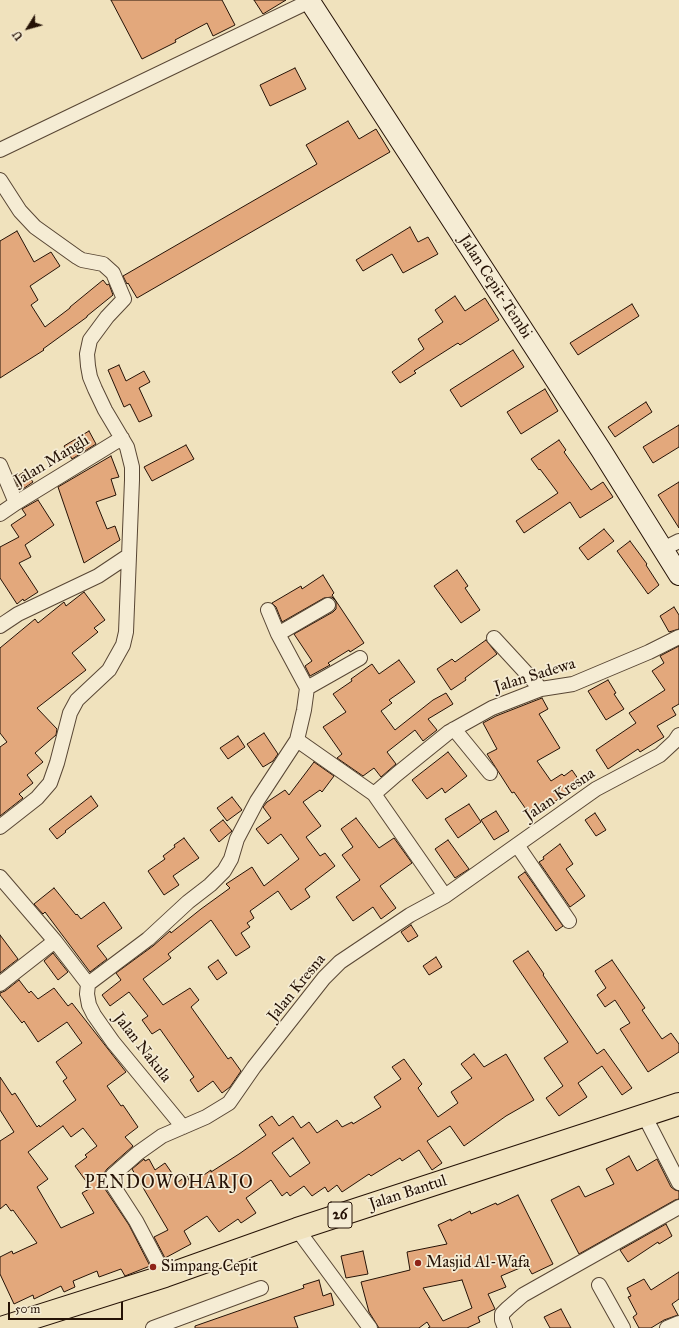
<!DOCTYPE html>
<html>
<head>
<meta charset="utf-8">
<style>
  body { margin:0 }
  #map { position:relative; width:679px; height:1328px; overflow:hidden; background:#f0e2bd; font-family:"IM FELL Great Primer",serif }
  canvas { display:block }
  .north { position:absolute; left:8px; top:8px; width:40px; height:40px; -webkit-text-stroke:3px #f5ecd4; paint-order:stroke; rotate:233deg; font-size:11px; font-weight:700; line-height:16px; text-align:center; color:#251206 }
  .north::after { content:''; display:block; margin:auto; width:14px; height:18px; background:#251206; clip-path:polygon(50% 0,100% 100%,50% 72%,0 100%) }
  .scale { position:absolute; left:8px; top:1302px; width:115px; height:18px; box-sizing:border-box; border:2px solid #251206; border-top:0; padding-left:5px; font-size:12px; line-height:14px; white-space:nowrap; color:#251206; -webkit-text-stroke:3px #f5ecd4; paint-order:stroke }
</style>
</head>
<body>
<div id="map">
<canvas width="679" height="1328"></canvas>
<div class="north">U</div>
<div class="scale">50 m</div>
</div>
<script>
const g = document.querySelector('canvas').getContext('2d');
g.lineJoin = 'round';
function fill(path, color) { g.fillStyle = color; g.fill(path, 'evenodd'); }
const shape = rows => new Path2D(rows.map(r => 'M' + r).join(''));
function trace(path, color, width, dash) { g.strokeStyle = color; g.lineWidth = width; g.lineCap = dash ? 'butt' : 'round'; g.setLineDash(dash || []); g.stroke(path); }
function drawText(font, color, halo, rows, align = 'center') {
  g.font = font + ' "IM FELL Great Primer",serif'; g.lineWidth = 3.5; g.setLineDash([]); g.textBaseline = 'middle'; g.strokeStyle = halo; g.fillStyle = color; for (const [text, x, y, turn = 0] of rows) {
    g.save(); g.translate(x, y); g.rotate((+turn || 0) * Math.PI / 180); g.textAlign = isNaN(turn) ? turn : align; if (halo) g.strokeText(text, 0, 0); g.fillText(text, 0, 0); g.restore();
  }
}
const building = shape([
  [111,0,222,0,235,25,213,36,207,23,175,40,176,42,142,59,111,0],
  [254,0,286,0,263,14,254,0],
  [295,68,306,89,270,106,260,85,295,68],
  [348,121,359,139,376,129,390,152,137,298,128,283,127,284,123,276,317,164,306,145,348,121],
  [410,227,418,242,428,237,438,254,403,273,392,254,363,271,356,260,410,227],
  [17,231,34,262,51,252,60,266,30,286,38,300,31,305,45,327,70,308,70,307,103,280,107,285,109,284,113,295,87,316,87,317,43,349,44,350,0,378,0,241,17,231],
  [455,296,465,311,485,298,499,320,460,345,458,343,414,371,416,373,400,383,392,372,424,349,418,339,443,322,435,310,455,296],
  [632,304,639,316,578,355,570,343,632,304],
  [513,350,524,367,461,407,450,390,513,350],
  [119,365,126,381,144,371,150,382,139,388,152,416,139,422,130,404,124,407,108,370,119,365],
  [545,389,558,411,521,434,507,412,545,389],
  [646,402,652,412,615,437,608,427,646,402],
  [679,425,679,447,653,463,643,447,679,425],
  [89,431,96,444,72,459,64,446,89,431],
  [559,440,566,450,564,452,591,490,603,482,613,497,580,518,570,502,524,533,516,521,558,493,540,469,539,470,531,459,559,440],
  [186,445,194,459,152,481,144,467,186,445],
  [111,456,119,477,111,479,116,495,96,502,107,529,115,526,120,540,84,563,58,487,111,456],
  [25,471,33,482,20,491,15,478,25,471],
  [679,482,679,528,658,495,679,482],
  [38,500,54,525,25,545,31,557,19,563,38,592,24,601,23,599,17,604,0,578,0,547,19,537,11,525,26,515,22,509,38,500],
  [604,529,614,541,588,560,579,548,604,529],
  [630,541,647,564,646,565,659,585,648,594,617,551,630,541],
  [457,570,468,586,465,588,480,610,461,623,434,586,457,570],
  [323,575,334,593,332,595,364,643,350,652,349,650,328,663,330,665,310,676,305,666,312,661,294,634,333,612,336,609,336,601,332,597,324,598,282,622,276,607,272,603,301,586,302,589,323,575],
  [84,592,105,620,94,628,98,632,72,653,86,670,37,708,57,729,56,735,35,753,43,762,27,775,33,783,19,794,23,798,0,816,0,747,7,742,0,733,0,648,35,619,38,623,64,602,66,606,84,592],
  [674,607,679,615,679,629,669,632,660,616,674,607],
  [486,640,497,654,465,678,466,680,451,690,437,669,452,659,455,662,486,640],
  [679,646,679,704,672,708,676,715,657,726,664,737,640,752,638,749,608,769,596,750,636,723,629,713,665,690,652,671,664,663,660,656,679,646],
  [399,660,415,682,389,700,392,703,381,711,395,730,433,700,446,693,453,704,428,719,437,730,423,741,415,730,387,752,396,764,381,777,374,768,363,776,337,758,342,754,323,727,346,712,333,694,352,681,351,679,372,664,379,674,399,660],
  [608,680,616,693,614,694,624,709,606,720,588,691,608,680],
  [542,698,548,709,539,714,560,748,537,761,551,781,562,774,564,776,572,770,581,783,547,807,545,805,530,815,514,792,512,793,487,754,497,749,483,723,496,716,542,698],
  [264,733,278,754,273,761,263,767,247,744,264,733],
  [238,736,245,747,228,759,220,748,238,736],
  [448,752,467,776,445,793,442,788,427,799,412,780,448,752],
  [314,762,334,776,322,792,320,790,303,802,321,826,306,837,320,856,325,853,335,866,305,889,310,897,291,910,278,891,250,911,254,918,247,923,250,927,241,933,250,947,236,956,211,920,168,954,171,958,143,979,163,1005,190,988,199,1000,191,1007,228,1059,231,1057,241,1071,230,1087,222,1093,213,1081,198,1092,190,1080,194,1077,160,1029,152,1034,142,1020,148,1016,129,992,110,1006,102,995,121,980,116,973,153,946,170,931,171,933,201,909,230,888,226,884,252,867,264,886,299,859,281,834,268,844,256,829,271,818,263,807,267,802,285,790,289,795,314,762],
  [91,796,98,806,65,831,66,832,57,839,49,829,91,796],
  [232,797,242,810,227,821,217,808,232,797],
  [469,804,481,822,458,838,445,819,469,804],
  [496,811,509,831,494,840,481,820,496,811],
  [595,813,606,830,596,836,585,820,595,813],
  [356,818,379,848,394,838,412,863,380,886,396,908,381,919,373,907,353,921,336,897,360,880,342,855,353,847,341,829,356,818],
  [223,820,232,831,219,842,210,830,223,820],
  [184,838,199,858,173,876,179,885,164,895,148,871,165,859,163,856,175,847,174,845,184,838],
  [448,840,469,869,455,878,435,849,448,840],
  [560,844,573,864,566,869,585,896,570,907,539,862,544,859,543,857,560,844],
  [525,872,563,926,556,931,518,877,525,872],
  [54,888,76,915,77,914,81,919,104,902,122,928,97,946,107,959,90,972,45,912,43,914,34,904,54,888],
  [411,925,418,936,408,942,401,932,411,925],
  [0,935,18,959,0,973,0,935],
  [528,951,544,974,543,975,597,1054,604,1049,632,1088,622,1095,602,1066,578,1083,587,1097,559,1116,546,1098,563,1086,544,1058,568,1042,513,961,528,951],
  [53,953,68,972,58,980,44,961,53,953],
  [436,957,442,967,429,975,423,966,436,957],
  [218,960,227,973,217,980,208,967,218,960],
  [612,960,645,1008,642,1010,662,1039,671,1033,679,1044,679,1052,648,1072,620,1029,630,1023,615,1000,605,1007,597,995,606,988,595,971,612,960],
  [19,980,29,993,31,991,38,999,54,988,68,1006,72,1003,126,1072,107,1086,121,1106,123,1105,138,1127,125,1137,133,1146,107,1169,102,1176,105,1189,129,1225,150,1266,125,1276,121,1269,99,1277,97,1271,73,1281,75,1287,64,1292,61,1286,34,1299,33,1295,14,1304,0,1274,0,1257,12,1251,13,1254,37,1243,13,1210,11,1211,6,1204,0,1209,0,1141,14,1132,0,1110,0,1077,12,1095,15,1093,37,1127,39,1125,40,1127,76,1100,63,1081,67,1078,56,1062,82,1043,67,1022,38,1042,24,1021,22,1023,0,995,0,993,5,991,19,980],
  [63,1126,71,1137,83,1128,97,1146,85,1155,87,1157,75,1166,91,1188,82,1193,94,1213,61,1228,37,1187,48,1179,28,1152,63,1126],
  [474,1054,484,1067,506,1054,534,1100,506,1116,464,1146,450,1126,427,1141,442,1163,432,1170,419,1150,402,1161,400,1158,371,1176,369,1174,342,1192,337,1185,328,1192,325,1187,312,1196,304,1186,290,1196,287,1192,282,1196,271,1180,246,1198,256,1213,241,1223,238,1219,219,1232,207,1216,184,1231,191,1244,165,1258,154,1237,168,1230,132,1169,144,1159,145,1161,149,1159,155,1170,165,1163,178,1182,187,1176,191,1184,211,1170,211,1172,239,1154,266,1135,259,1125,272,1116,279,1126,293,1116,301,1128,309,1122,317,1133,337,1120,342,1127,352,1122,353,1124,381,1107,374,1097,401,1079,392,1067,404,1059,422,1084,418,1088,438,1117,458,1103,451,1092,472,1078,461,1064,474,1054],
  [293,1138,310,1163,290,1177,272,1153,293,1138],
  [629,1156,637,1171,657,1159,671,1187,675,1190,679,1191,679,1199,675,1200,579,1254,551,1200,579,1186,585,1197,614,1184,606,1169,629,1156],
  [518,1195,553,1264,532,1274,527,1265,501,1276,506,1287,488,1294,495,1309,478,1317,480,1322,467,1328,428,1328,430,1327,427,1322,419,1328,379,1328,369,1312,361,1282,410,1270,407,1252,447,1244,438,1225,451,1219,451,1221,470,1211,471,1214,496,1203,497,1205,518,1195],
  [462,1280,472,1308,443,1321,423,1288,462,1280],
  [666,1224,672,1236,659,1244,658,1242,628,1262,620,1250,666,1224],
  [363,1251,368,1274,346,1278,341,1256,363,1251],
  [679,1272,679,1299,672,1304,678,1315,664,1320,651,1328,639,1328,633,1317,637,1314,628,1297,631,1296,627,1288,644,1279,651,1290,679,1272],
  [319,1280,323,1296,331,1293,334,1305,294,1317,298,1328,195,1328,195,1326,304,1288,303,1285,319,1280],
  [561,1309,571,1328,550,1328,544,1317,561,1309]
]);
fill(building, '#e3a87c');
trace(building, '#251206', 1);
const minor = shape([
  [0,150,310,1],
  [0,180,20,211,35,227,77,257,82,260,103,264,113,273,124,299,107,317,90,340,87,354,88,366,90,377,95,389,105,410,127,447,132,467,132,480,126,632,123,645,109,670,77,700,70,713,57,763,50,783,37,798,0,827],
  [0,465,16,503],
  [0,514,16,503,122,438],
  [663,549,679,541],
  [0,626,18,614,98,576,128,556],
  [278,634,328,605],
  [494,638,541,689],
  [307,688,360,658],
  [454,729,490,773],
  [297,740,374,794,445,896],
  [374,794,397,774,449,732,492,708,541,689,573,684,649,652,679,637],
  [517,845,569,921],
  [0,877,55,941,88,984],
  [0,984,55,941],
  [88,984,148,939,188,902,210,885,224,871,231,859,237,839,257,801,297,740,304,710,307,688,278,634,268,610],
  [88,984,87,994,89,1005,94,1015,113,1042,183,1127],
  [644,1115,679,1183],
  [297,1229,370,1328],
  [165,1276,136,1221,112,1184,111,1178,113,1175,138,1153,162,1136,206,1117,229,1103,254,1067,324,978,340,962,410,915,445,896,596,789,660,755,675,741,679,735],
  [599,1285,623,1328],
  [153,1328,261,1288],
  [505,1328,502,1320,502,1314,508,1308,523,1295,679,1207],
  [667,1328,679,1323]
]);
const secondary = shape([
  [309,0,601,450,679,575]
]);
const primary = shape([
  [1,1328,165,1276,297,1229,679,1104]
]);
trace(minor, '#584634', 16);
trace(secondary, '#251206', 22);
trace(primary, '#251206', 24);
trace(minor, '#f5ecd4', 14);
trace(secondary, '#f5ecd4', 20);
trace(primary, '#f0e2bd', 22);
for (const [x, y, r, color] of [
  [418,1263,4,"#8f2418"],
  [153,1267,4,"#8f2418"]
]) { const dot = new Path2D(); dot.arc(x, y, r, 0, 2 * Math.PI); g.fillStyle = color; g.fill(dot); trace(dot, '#f5ecd4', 1.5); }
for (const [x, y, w] of [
  [340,1215,24]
]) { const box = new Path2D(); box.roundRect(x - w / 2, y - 13, w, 26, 3); g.fillStyle = '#f5ecd4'; g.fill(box); trace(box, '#251206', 1); }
drawText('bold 15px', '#251206', null, [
  ["26",340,1215]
]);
drawText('16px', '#251206', '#f5ecd4', [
  ["Jalan Cepit-Tembi",495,287,57],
  ["Jalan Mangli",52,461,-31],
  ["Jalan Sadewa",535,676,-17],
  ["Jalan Kresna",560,795,-34],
  ["Jalan Kresna",297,988,-51],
  ["Jalan Nakula",142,1048,52],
  ["Jalan Bantul",408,1193,-18]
]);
drawText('16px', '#251206', '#f5ecd4', [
  ["Masjid Al-Wafa",426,1263],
  ["Simpang Cepit",161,1267]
], 'left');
g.letterSpacing = '1px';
drawText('18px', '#251206', '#f5ecd4', [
  ["PENDOWOHARJO",169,1184]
]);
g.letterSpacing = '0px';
</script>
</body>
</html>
